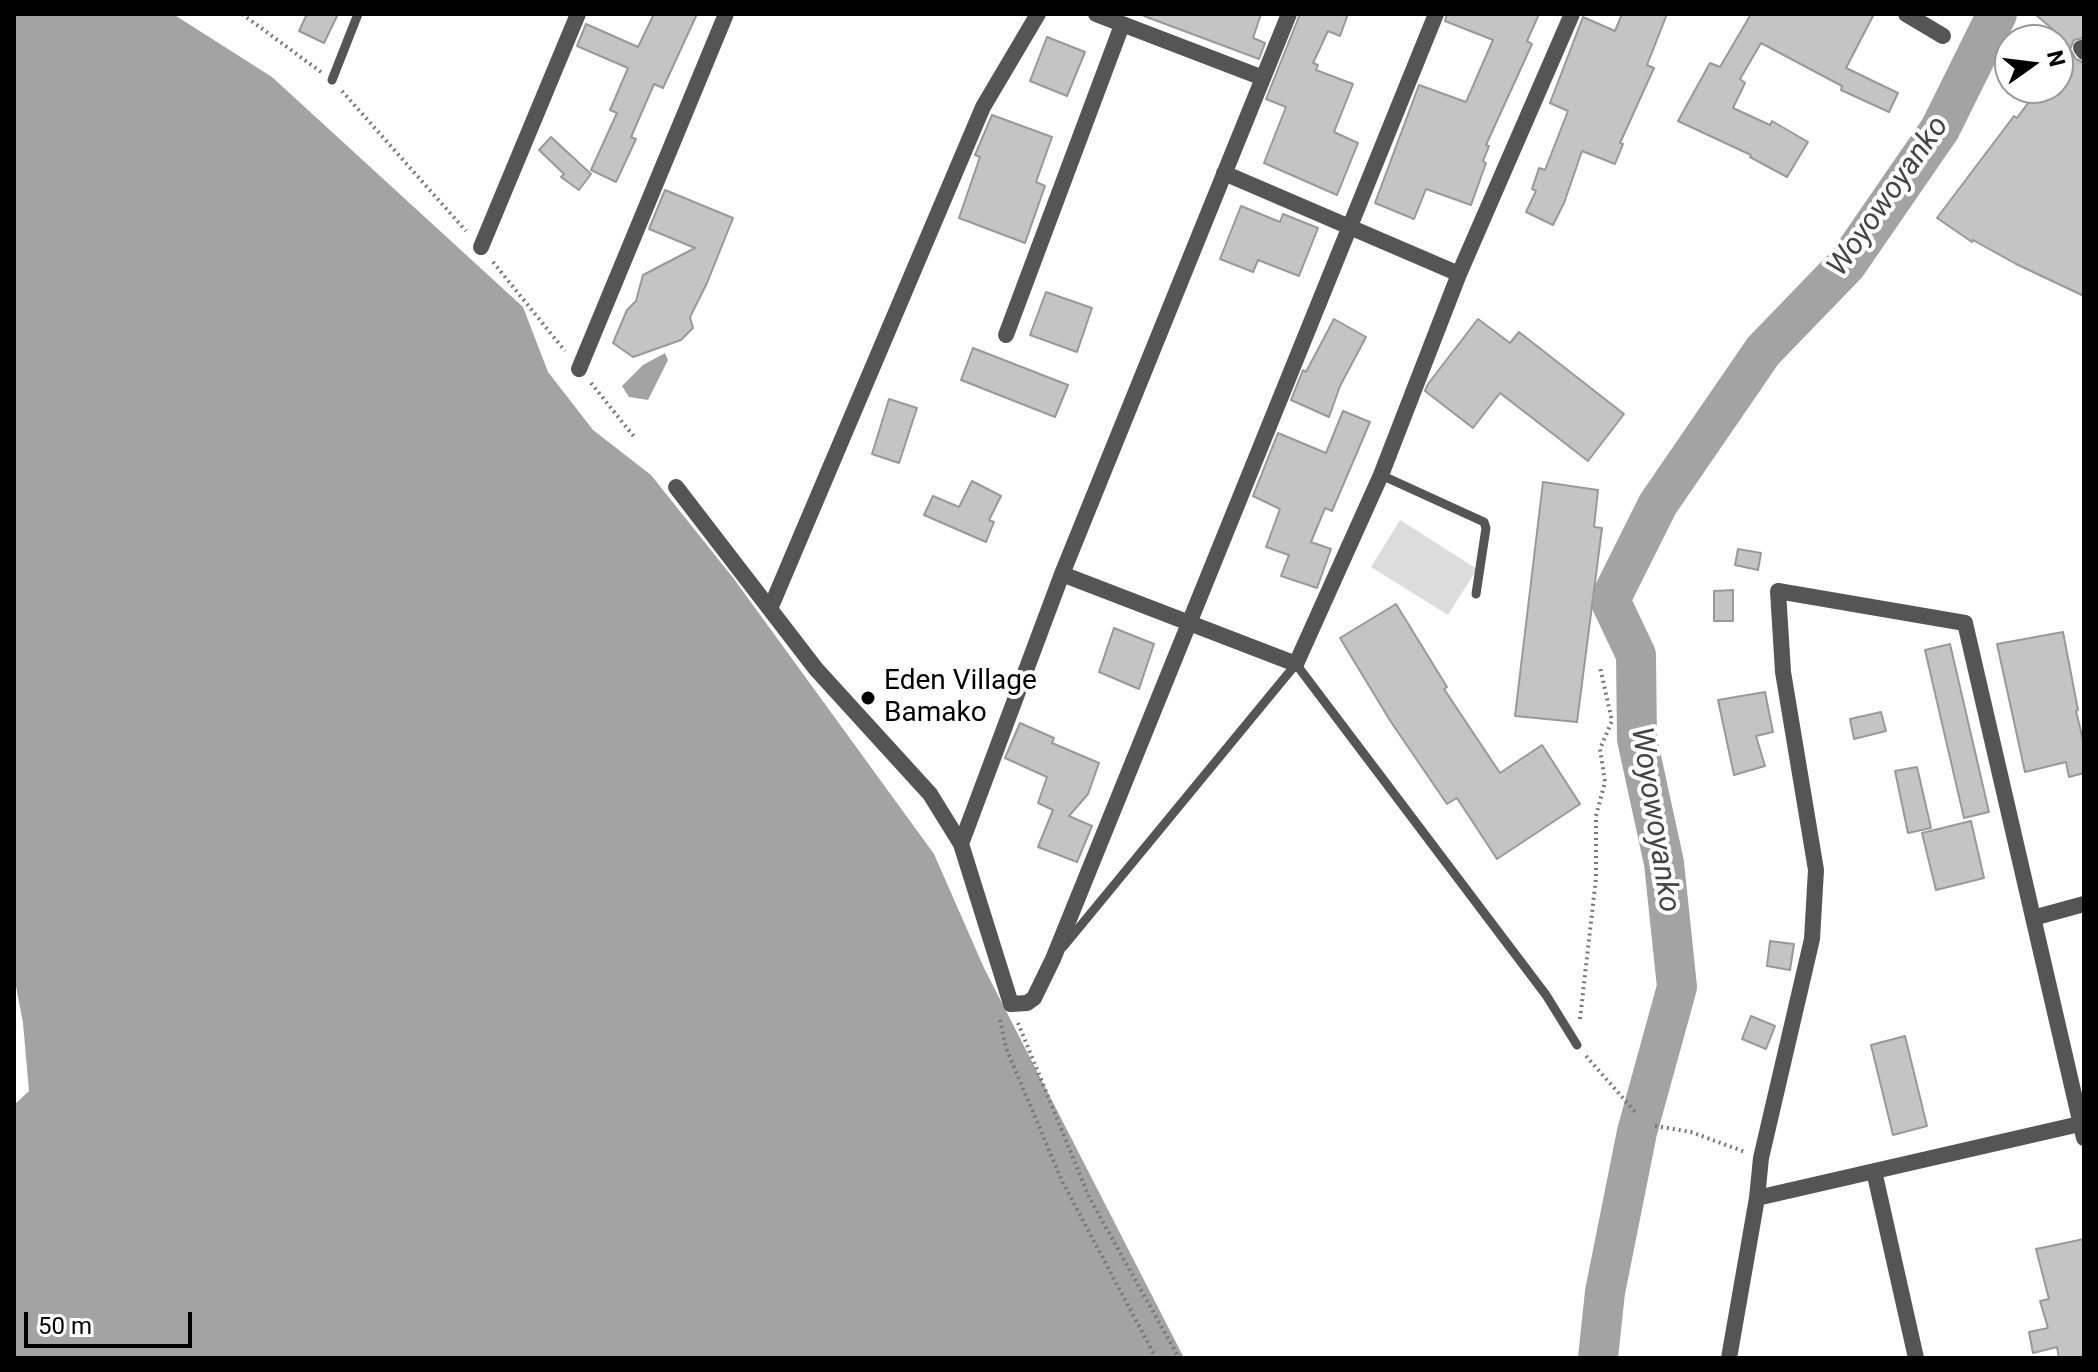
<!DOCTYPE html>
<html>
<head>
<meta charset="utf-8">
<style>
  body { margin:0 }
  #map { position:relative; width:2098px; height:1372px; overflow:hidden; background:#fff; font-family:Roboto,sans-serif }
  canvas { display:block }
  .frame { position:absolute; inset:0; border:16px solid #000; pointer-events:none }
  .north { position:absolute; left:1994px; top:24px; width:80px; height:80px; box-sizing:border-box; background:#fff; border:2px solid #999; border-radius:50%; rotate:76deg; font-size:22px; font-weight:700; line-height:32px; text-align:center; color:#000 }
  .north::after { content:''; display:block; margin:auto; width:28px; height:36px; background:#000; clip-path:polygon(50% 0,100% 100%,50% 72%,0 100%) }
  .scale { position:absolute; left:24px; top:1312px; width:168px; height:36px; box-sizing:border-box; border:4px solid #000; border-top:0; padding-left:10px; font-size:24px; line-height:28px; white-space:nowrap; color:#000; -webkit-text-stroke:6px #fff; paint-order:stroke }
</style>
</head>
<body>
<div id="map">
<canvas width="2098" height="1372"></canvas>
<div class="frame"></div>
<div class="north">N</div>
<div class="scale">50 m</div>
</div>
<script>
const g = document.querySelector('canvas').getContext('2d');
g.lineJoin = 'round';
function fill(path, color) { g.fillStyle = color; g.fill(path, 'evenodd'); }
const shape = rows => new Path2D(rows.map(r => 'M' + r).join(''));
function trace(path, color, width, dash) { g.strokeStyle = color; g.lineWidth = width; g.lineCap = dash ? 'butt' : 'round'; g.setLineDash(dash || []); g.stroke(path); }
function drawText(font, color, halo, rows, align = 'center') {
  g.font = font + ' Roboto,sans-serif'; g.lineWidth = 8; g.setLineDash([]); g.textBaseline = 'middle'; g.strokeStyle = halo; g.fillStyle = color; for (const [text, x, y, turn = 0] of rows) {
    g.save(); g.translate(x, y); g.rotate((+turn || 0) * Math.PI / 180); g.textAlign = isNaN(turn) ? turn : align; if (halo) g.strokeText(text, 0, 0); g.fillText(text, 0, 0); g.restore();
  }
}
fill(shape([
  [1400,520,1477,569,1448,615,1371,567]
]), '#dcdcdc');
fill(shape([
  [14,14,173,14,272,77,523,307,548,372,593,430,651,475,734,579,934,854,984,968,1184,1358,14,1358,14,1105,29,1091,23,1023,14,976],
  [665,353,668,360,648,400,629,397,622,386,643,365]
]), '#a3a3a3');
trace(shape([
  [1598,1358,1605,1292,1637,1132,1677,987,1664,863,1637,739,1636,655,1610,600,1658,504,1763,351,1847,264,1940,129,1997,14]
]), '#a3a3a3', 40);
const building = shape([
  [307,14,338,14,324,43,299,31,307,14],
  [654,14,697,14,663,88,654,84,631,137,636,139,616,182,591,170,617,113,610,110,628,68,577,46,586,24,638,47,654,14],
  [1145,14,1261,14,1253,38,1265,43,1259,59,1144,16,1145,14],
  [1300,14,1348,14,1340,36,1328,31,1313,63,1318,65,1316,70,1353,84,1334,132,1358,143,1337,195,1264,163,1286,107,1266,99,1300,14],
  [1447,14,1539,14,1527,41,1532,44,1486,145,1489,146,1483,161,1486,163,1471,205,1426,189,1414,219,1375,203,1419,85,1466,102,1493,40,1445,21,1447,14],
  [1622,14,1667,14,1647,65,1654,68,1620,143,1623,144,1615,164,1582,151,1564,203,1553,225,1526,212,1536,191,1532,189,1539,168,1545,170,1568,111,1550,103,1583,17,1615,31,1622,14],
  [1751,14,1874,14,1846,68,1898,93,1889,112,1841,90,1842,86,1761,43,1740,79,1745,83,1733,108,1770,125,1772,121,1808,142,1787,177,1750,157,1751,155,1678,121,1710,63,1720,67,1751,14],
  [2035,14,2084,14,2084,38,2074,40,2070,49,2076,59,2084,63,2084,296,2016,264,1973,240,1972,242,1937,218,2014,116,2017,118,2039,88,2058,88,2058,34,2035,14],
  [1047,37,1085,52,1067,96,1030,81,1047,37],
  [992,115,1052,137,1036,182,1045,186,1025,243,959,218,980,157,975,155,992,115],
  [551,137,591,174,579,190,561,177,564,174,539,150,551,137],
  [665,190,733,218,707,283,690,317,693,328,681,340,633,357,613,343,627,310,636,301,643,275,695,248,649,229,665,190],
  [1241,206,1280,222,1283,214,1318,228,1299,276,1258,260,1253,272,1220,259,1241,206],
  [1046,292,1092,308,1077,352,1030,335,1046,292],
  [1334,319,1366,337,1340,386,1329,417,1291,400,1303,370,1306,372,1334,319],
  [1478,319,1510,343,1519,332,1624,414,1588,461,1500,393,1473,428,1425,391,1428,384,1478,319],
  [973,348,1068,385,1055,417,961,380,973,348],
  [889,399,917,408,899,463,872,454,889,399],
  [1343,411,1370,422,1332,511,1325,508,1311,542,1331,549,1317,588,1281,576,1289,555,1266,547,1280,509,1253,496,1278,433,1326,453,1343,411],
  [972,481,1001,496,989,520,994,522,986,542,924,515,933,496,959,507,972,481],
  [1543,482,1598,490,1594,527,1602,528,1577,722,1515,716,1543,482],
  [1738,549,1761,553,1758,570,1735,565,1738,549],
  [1733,590,1733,621,1714,621,1714,591,1733,590],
  [1396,604,1447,687,1444,689,1500,773,1542,745,1580,804,1497,859,1457,798,1447,804,1391,722,1340,638,1396,604],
  [1114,628,1154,644,1139,689,1099,672,1114,628],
  [2063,632,2078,710,2076,711,2084,744,2084,773,2069,777,2066,762,2025,772,1997,644,2063,632],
  [1950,644,1989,812,1964,818,1925,650,1950,644],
  [1765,692,1773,732,1756,736,1765,766,1734,775,1718,700,1765,692],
  [1881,712,1886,731,1854,739,1850,719,1881,712],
  [1020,723,1054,738,1052,743,1099,763,1088,794,1069,816,1092,826,1077,862,1038,847,1053,810,1038,803,1047,777,1005,758,1020,723],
  [1917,767,1931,828,1908,833,1895,771,1917,767],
  [1971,821,1984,878,1936,890,1922,833,1971,821],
  [1770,941,1794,944,1790,970,1767,966,1770,941],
  [1751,1016,1775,1026,1766,1049,1742,1039,1751,1016],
  [1905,1036,1927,1126,1893,1135,1871,1045,1905,1036],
  [2084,1239,2084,1358,2059,1358,2057,1347,2033,1353,2029,1332,2048,1328,2040,1301,2049,1299,2036,1249,2084,1239]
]);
fill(building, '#c4c4c4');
trace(building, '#999', 2);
trace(shape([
  [242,14,321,72],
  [342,91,466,231],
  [493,262,565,351],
  [591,383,635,438],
  [1580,1019,1596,878,1596,816,1605,782,1600,749,1612,721,1600,667],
  [1000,1020,1006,1048,1062,1181,1156,1358],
  [1018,1023,1089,1197,1179,1358],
  [1586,1056,1637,1114],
  [1655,1126,1691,1132,1745,1152]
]), '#777', 4, [2, 4]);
trace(shape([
  [332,80,358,14],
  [1381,475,1484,522,1486,528,1476,594],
  [1063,947,1296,664,1546,995,1577,1045]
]), '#555', 9);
trace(shape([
  [1096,14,1263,78],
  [1906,14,1943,36],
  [2081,48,2084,52],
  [1224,173,1459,274],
  [481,247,578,14],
  [1006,335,1122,25],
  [579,369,726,14],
  [676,487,816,669,930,794,961,844,1011,1004,1027,1003,1034,998,1053,959,1436,14],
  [1062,574,1296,664,1381,475,1459,274,1572,14],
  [770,609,983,107,1038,14],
  [961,844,1062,574,1289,14],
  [2033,918,2084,904],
  [1874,1171,1916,1358],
  [1757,1198,2084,1123],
  [1729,1358,1757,1198,1761,1158,1812,939,1816,870,1783,672,1778,591,1965,623,2084,1138]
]), '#555', 16);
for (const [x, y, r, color] of [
  [868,698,8,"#000"]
]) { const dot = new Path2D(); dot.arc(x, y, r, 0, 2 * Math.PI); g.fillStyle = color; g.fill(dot); trace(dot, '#fff', 3); }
drawText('28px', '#000', '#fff', [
  ["Eden Village",884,682],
  ["Bamako",884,714]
], 'left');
drawText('italic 30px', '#444', '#fff', [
  ["Woyowoyanko",1889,197,-55],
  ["Woyowoyanko",1654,820,81]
]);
</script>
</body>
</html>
